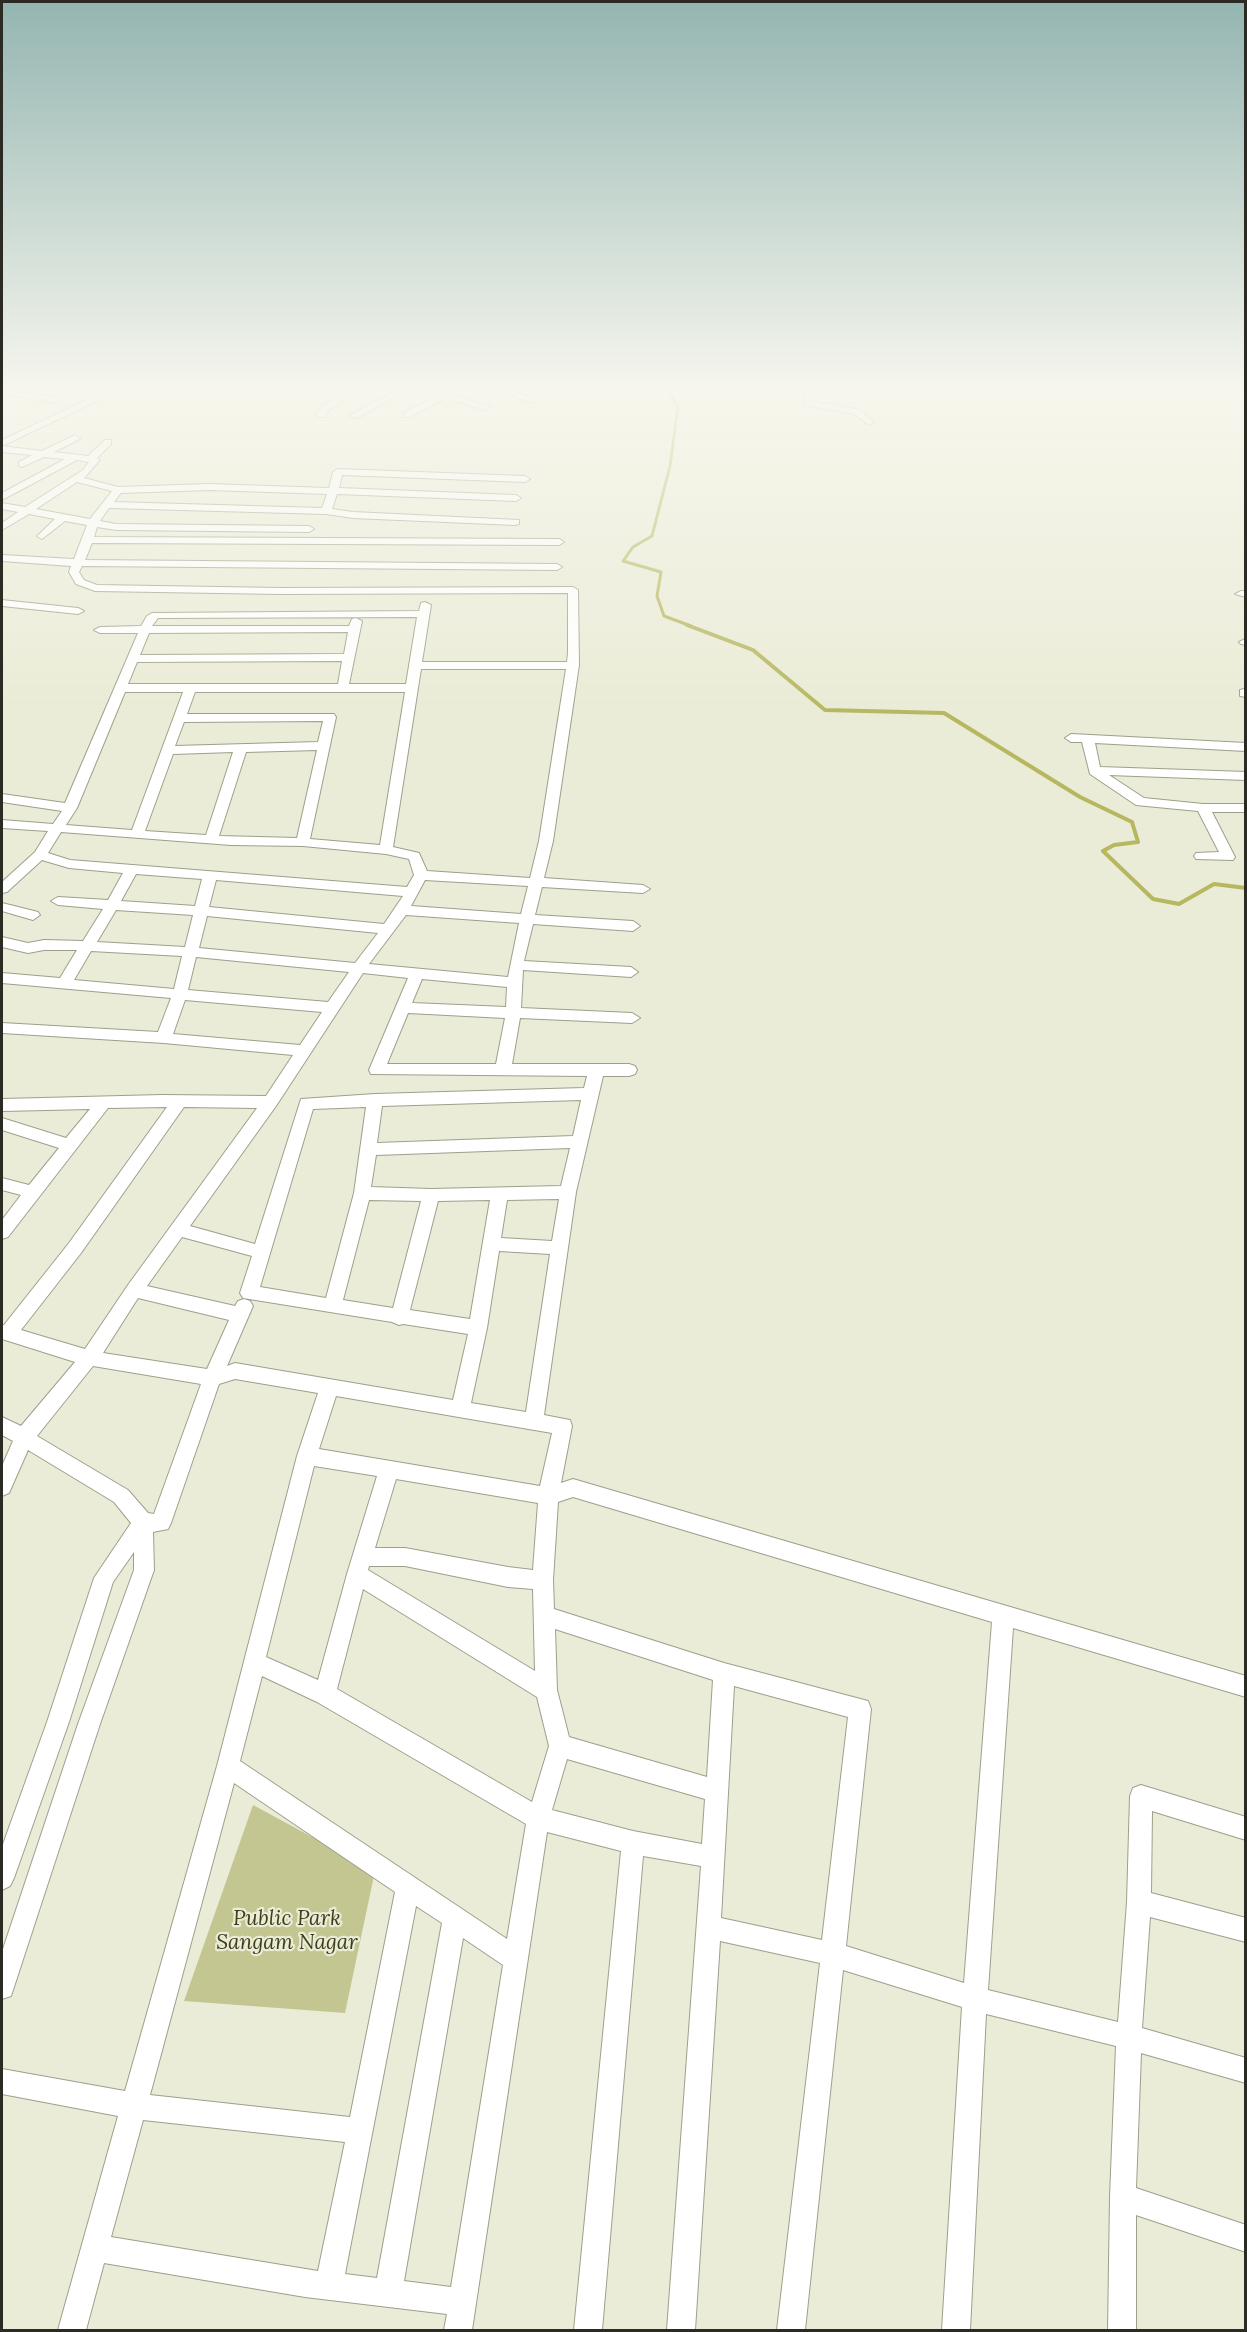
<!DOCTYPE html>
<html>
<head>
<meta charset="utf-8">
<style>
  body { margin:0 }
  #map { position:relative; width:1247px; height:2332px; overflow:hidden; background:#ebecd7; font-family:Lora,serif }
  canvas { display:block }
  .frame { position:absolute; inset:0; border:3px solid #2b2b23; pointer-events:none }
</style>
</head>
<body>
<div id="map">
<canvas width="1247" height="2332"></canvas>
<div class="frame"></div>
</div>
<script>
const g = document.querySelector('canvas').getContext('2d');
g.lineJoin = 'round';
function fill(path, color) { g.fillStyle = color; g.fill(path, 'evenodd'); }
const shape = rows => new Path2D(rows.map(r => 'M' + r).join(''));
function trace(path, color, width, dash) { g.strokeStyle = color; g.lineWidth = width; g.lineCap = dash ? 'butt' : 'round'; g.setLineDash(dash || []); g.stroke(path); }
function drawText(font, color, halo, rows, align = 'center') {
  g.font = font + ' Lora,serif'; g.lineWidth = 4.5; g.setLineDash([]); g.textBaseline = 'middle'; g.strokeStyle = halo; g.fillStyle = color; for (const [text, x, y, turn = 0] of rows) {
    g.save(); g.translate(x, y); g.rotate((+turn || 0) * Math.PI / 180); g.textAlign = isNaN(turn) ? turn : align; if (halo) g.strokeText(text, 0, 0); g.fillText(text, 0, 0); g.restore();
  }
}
fill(shape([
  [253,1805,375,1871,345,2013,184,2001]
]), '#c4c691');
trace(shape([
  [667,389,678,406,670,466,652,536,633,547,623,561,661,572,657,596,664,616,691,626]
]), '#b6b75f', 3);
trace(shape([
  [687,625,753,650,825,710,944,713,1080,797,1132,822,1138,842,1114,845,1103,851,1153,899,1179,904,1214,884,1246,888]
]), '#b6b75f', 4);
const minor = shape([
  [2,389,57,397,62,400,57,403,2,394,2,389],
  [110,389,122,389,2,446,2,440,110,389],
  [351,389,362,389,330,409,324,417,318,417,316,415,324,405,351,389],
  [398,389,410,389,357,418,349,416,398,389],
  [423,389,451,391,452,394,490,407,485,410,446,398,410,417,404,417,404,413,437,395,423,389],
  [493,389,508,389,537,400,532,403,493,389],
  [803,389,813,389,813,401,860,410,874,422,869,425,854,414,805,405,803,389],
  [75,435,80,438,78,440,54,452,88,456,105,440,111,440,111,444,97,458,100,460,98,462,84,478,118,487,209,484,329,488,333,472,338,469,525,476,530,479,525,482,342,475,339,488,516,495,521,498,516,501,337,494,332,509,353,512,519,520,519,524,515,525,353,518,326,514,109,508,100,521,116,524,309,526,314,529,309,532,116,530,97,527,94,537,559,539,564,542,559,545,92,543,85,560,557,564,562,567,557,570,82,566,79,572,84,580,97,585,280,588,573,587,578,590,579,665,553,841,544,878,643,885,650,889,643,893,542,887,535,915,633,921,640,926,633,931,533,924,524,961,631,967,638,972,631,977,523,970,521,1008,632,1013,640,1018,632,1023,520,1018,512,1064,629,1064,635,1066,637,1070,635,1074,629,1076,603,1076,576,1192,544,1415,570,1420,572,1426,561,1483,573,1479,1246,1676,1246,1697,1013,1628,988,1990,1118,2022,1127,1902,1130,1796,1133,1788,1141,1785,1246,1817,1246,1840,1152,1811,1151,1893,1246,1918,1246,1942,1150,1917,1142,2028,1246,2058,1246,2083,1141,2053,1136,2188,1246,2225,1246,2252,1136,2215,1136,2330,1108,2330,1110,2197,1116,2046,986,2014,970,2330,942,2330,962,2007,843,1970,805,2330,777,2330,820,1963,720,1941,695,2330,667,2330,701,1866,643,1856,602,2330,574,2330,621,1851,547,1832,472,2330,444,2330,447,2314,305,2297,104,2263,86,2330,58,2330,118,2116,2,2094,2,2069,125,2091,217,1766,297,1456,318,1393,235,1379,219,1384,171,1523,168,1529,153,1532,154,1570,100,1724,14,1987,11,1996,2,1999,2,1952,78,1724,134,1570,134,1552,113,1582,69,1722,14,1878,10,1886,2,1890,2,1847,47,1722,94,1578,131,1523,114,1502,28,1450,9,1493,2,1496,2,1466,13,1441,2,1435,2,1417,21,1426,75,1362,2,1339,2,1325,4,1325,69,1243,167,1107,108,1108,8,1237,2,1239,2,1220,21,1195,2,1190,2,1178,29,1185,59,1148,2,1130,2,1118,66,1138,90,1109,2,1111,2,1099,162,1095,266,1096,293,1055,164,1043,2,1033,2,1023,158,1032,171,998,2,983,2,973,60,978,77,950,44,950,28,953,2,947,2,937,28,943,44,940,83,941,103,909,58,905,51,901,58,897,108,900,123,873,69,868,42,860,7,892,2,893,2,882,35,852,48,831,2,828,2,820,53,824,62,811,2,802,2,794,65,803,138,633,100,633,94,630,100,627,141,626,147,616,152,613,419,611,421,603,425,602,431,605,422,662,567,662,568,653,568,593,280,594,95,591,76,584,69,572,71,566,2,561,2,555,74,559,87,525,65,521,42,539,37,536,55,519,29,514,2,530,2,523,18,512,2,509,2,503,25,507,83,470,89,462,77,460,2,500,2,493,65,459,44,457,22,467,19,466,19,462,32,455,2,452,2,446,42,451,75,435],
  [77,482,112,491,90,519,36,509,77,482],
  [209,490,327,494,322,508,114,502,121,493,209,490],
  [417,617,406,684,349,684,362,621,356,618,352,619,349,626,152,626,158,618,417,617],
  [348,632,344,654,140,655,149,633,348,632],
  [342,661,338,684,128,684,137,662,342,661],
  [421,669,566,669,539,841,530,878,427,871,419,853,393,847,421,669],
  [125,692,183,692,132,830,66,825,77,808,125,692],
  [195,692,405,692,380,845,310,839,336,717,334,714,187,714,195,692],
  [323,721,318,742,175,746,184,722,323,721],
  [317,750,297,838,219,836,246,752,317,750],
  [233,752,206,835,145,831,173,754,233,752],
  [61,832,231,845,303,846,386,854,409,859,414,875,407,887,70,860,48,853,61,832],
  [136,874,202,879,195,906,121,901,136,874],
  [216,880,403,896,384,924,209,907,216,880],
  [425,880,528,886,521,914,411,906,425,880],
  [116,910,193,915,185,947,97,942,116,910],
  [406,915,519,923,508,977,369,964,406,915],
  [207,916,378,933,355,963,199,948,207,916],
  [91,951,182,956,174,989,74,980,91,951],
  [196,957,349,972,328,1002,188,990,196,957],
  [363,973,408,978,369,1070,371,1074,587,1076,584,1088,375,1094,301,1099,255,1244,190,1226,276,1106,363,973],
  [422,979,507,987,506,1007,412,1003,422,979],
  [185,1000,322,1012,300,1045,173,1034,185,1000],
  [408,1013,505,1018,496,1064,387,1064,408,1013],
  [581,1100,573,1136,377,1143,382,1106,581,1100],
  [184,1107,257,1108,128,1285,85,1349,21,1330,81,1253,184,1107],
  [366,1107,354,1193,326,1298,260,1287,313,1109,366,1107],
  [570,1148,561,1186,431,1189,371,1187,376,1155,570,1148],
  [559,1199,552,1241,501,1238,507,1200,559,1199],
  [369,1200,421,1201,393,1308,343,1300,369,1200],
  [490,1200,470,1319,410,1310,438,1201,490,1200],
  [182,1237,252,1256,240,1293,243,1298,392,1322,399,1325,403,1324,468,1334,453,1400,235,1363,227,1366,253,1306,250,1301,244,1299,238,1301,235,1306,147,1286,182,1237],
  [499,1251,550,1254,526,1412,471,1403,487,1328,499,1251],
  [138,1298,229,1320,207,1369,103,1353,138,1298],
  [93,1366,201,1384,154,1514,148,1513,128,1490,37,1436,93,1366],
  [336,1396,552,1433,540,1486,319,1449,336,1396],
  [314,1466,377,1476,347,1574,318,1680,266,1657,314,1466],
  [396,1479,538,1503,533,1570,508,1567,405,1548,375,1548,396,1479],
  [573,1497,992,1622,964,1983,846,1946,871,1709,868,1701,724,1663,554,1609,553,1580,558,1502,573,1497],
  [369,1566,405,1566,508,1587,533,1589,535,1671,368,1570,369,1566],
  [363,1589,537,1697,549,1746,532,1802,337,1689,363,1589],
  [555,1629,713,1680,707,1777,569,1737,557,1690,555,1629],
  [262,1676,317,1702,526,1824,507,1939,240,1761,262,1676],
  [734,1686,848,1717,822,1940,721,1918,734,1686],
  [567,1759,705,1799,702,1844,633,1831,552,1810,567,1759],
  [234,1783,395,1892,350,2117,150,2095,234,1783],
  [416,1906,442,1923,377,2278,345,2274,416,1906],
  [463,1938,503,1965,451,2287,404,2281,463,1938],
  [143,2120,345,2142,318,2271,111,2237,143,2120],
  [1241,591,1246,591,1246,597,1235,594,1241,591],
  [2,600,78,608,84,611,78,614,2,606,2,600],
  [1245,639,1246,645,1241,644,1239,642,1245,639],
  [1244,689,1246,697,1240,696,1240,690,1244,689],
  [1071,734,1246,743,1246,751,1095,743,1100,767,1246,772,1246,780,1109,775,1144,798,1203,804,1246,804,1246,812,1212,812,1235,857,1233,860,1196,859,1194,856,1196,853,1219,852,1198,811,1136,805,1090,774,1082,742,1071,742,1065,738,1071,734],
  [2,903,38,912,40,915,33,920,2,911,2,903]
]);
trace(minor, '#9e9f8b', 2);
fill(minor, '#fff');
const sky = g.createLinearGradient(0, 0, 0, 716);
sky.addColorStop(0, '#94b5b1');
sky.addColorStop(0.54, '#f6f6ed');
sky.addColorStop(1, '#f6f6ed00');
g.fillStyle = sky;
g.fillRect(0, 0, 1247, 716);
drawText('italic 21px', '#3e3f19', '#ebecd7', [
  ["Public Park",287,1919],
  ["Sangam Nagar",287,1943]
]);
</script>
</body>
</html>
